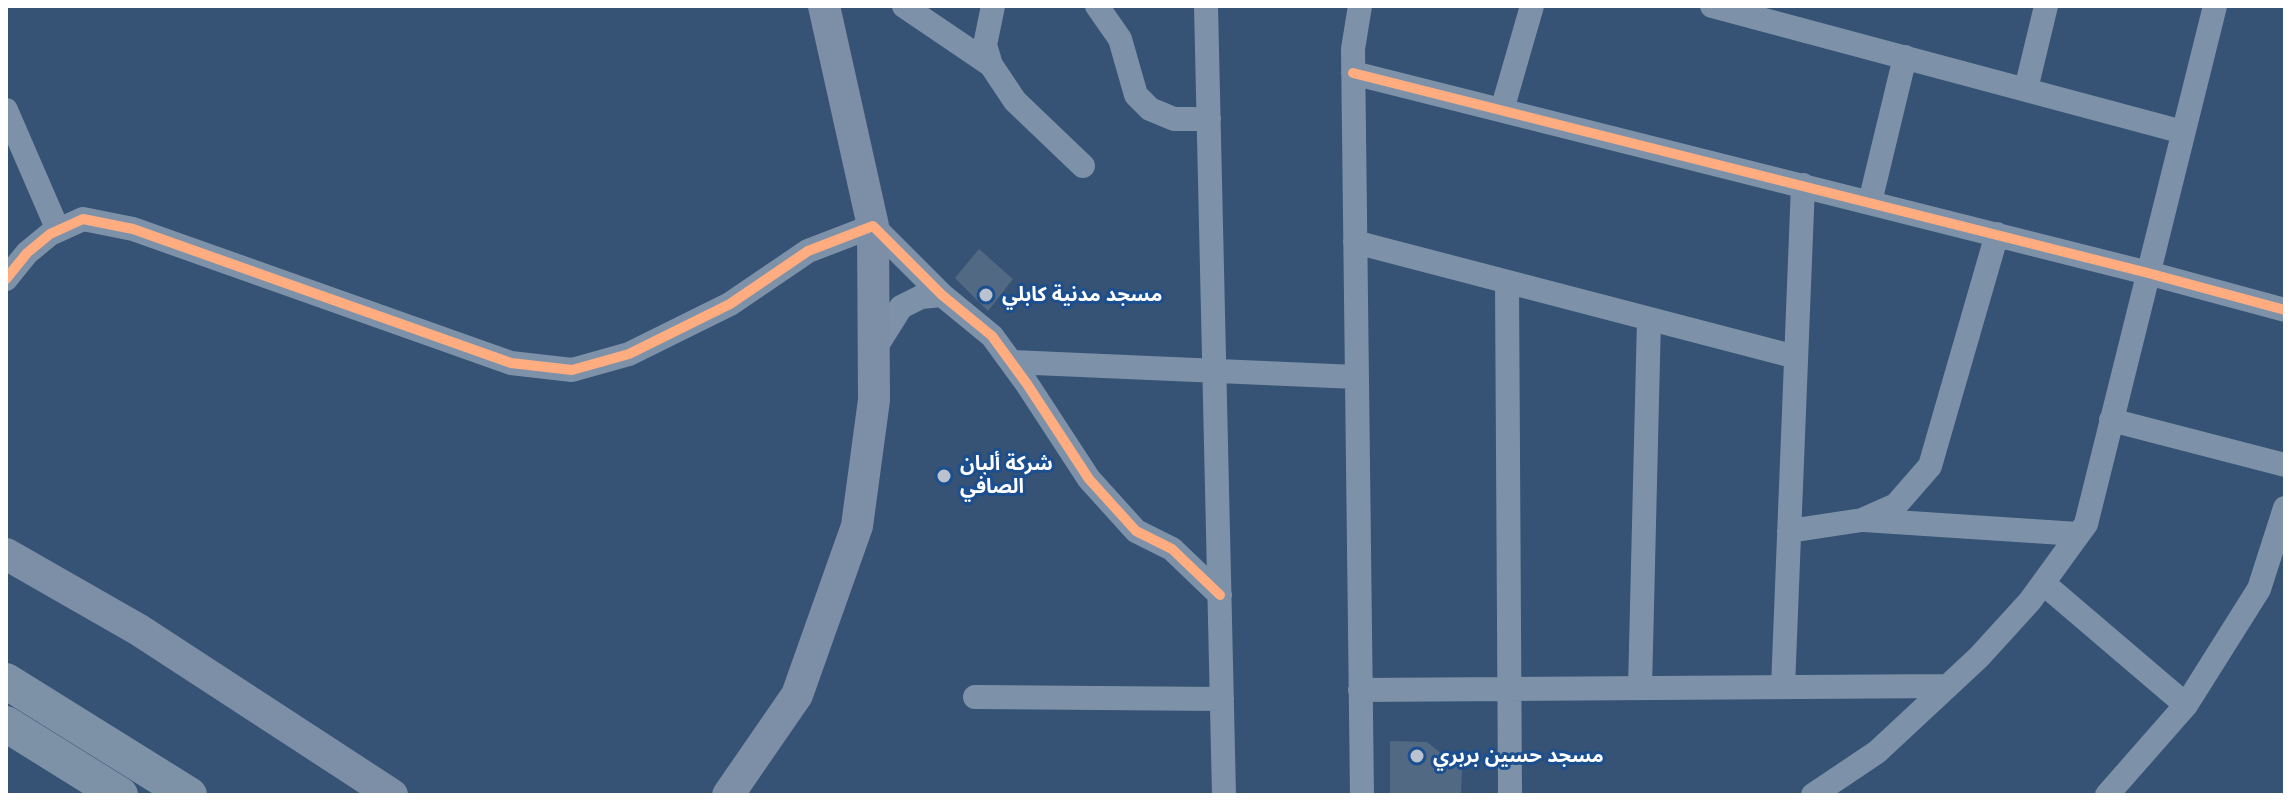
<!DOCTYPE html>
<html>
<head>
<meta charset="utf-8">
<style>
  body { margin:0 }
  #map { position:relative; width:2291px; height:801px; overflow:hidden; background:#365274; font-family:"Noto Sans",sans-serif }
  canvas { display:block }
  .frame { position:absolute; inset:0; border:8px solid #fff; pointer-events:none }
</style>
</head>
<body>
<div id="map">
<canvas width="2291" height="801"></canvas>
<div class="frame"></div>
</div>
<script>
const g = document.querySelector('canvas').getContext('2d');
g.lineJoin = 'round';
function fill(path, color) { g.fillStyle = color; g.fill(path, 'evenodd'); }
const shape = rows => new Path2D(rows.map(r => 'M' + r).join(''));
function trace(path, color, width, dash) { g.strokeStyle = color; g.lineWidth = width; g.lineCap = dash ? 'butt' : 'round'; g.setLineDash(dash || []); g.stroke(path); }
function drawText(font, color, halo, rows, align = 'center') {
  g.font = font + ' "Noto Sans","Noto Sans Arabic",sans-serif'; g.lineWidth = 6; g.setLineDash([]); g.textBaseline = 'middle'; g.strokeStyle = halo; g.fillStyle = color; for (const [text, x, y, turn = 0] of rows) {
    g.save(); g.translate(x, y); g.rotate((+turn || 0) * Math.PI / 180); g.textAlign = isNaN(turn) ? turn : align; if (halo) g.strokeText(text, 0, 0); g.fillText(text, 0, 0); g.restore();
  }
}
fill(shape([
  [979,249,1013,279,988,311,955,278],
  [1390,741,1427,742,1462,770,1461,795,1390,795]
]), '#526984');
trace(shape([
  [904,6,991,65],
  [993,6,985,45,991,65,1015,101,1083,166],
  [1097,6,1120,39,1136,95,1150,109,1174,119,1209,119],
  [1206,6,1224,795],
  [1360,6,1353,49,1362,795],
  [1712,6,2183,132],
  [1353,73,2148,273,2285,310],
  [2026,89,2046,6],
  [6,110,58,230],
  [1502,110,1532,6],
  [1870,202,1905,57],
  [1355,242,1796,357],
  [6,279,27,253,50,234,83,219,133,229,511,363,572,370,629,354,730,304,808,251,873,226,942,295,992,336,1027,384,1089,479,1136,531,1172,549,1220,595],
  [1507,282,1510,795],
  [874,350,901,307,921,297,942,295],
  [1012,362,1356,377],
  [2111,420,2285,465],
  [1864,520,2078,534],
  [1789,531,1862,520,1896,505,1930,466,1997,234],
  [2043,583,2186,705],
  [1783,687,1803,185],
  [1640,688,1649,319],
  [1360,690,1948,686],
  [975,697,1222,699],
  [1813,795,1877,752,1979,657,2030,601,2086,524,2215,6],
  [2107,795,2186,705,2259,589,2285,508]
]), '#7d92a8', 24);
trace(shape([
  [6,554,139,630,392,795],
  [728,795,797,695,857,526,874,400,873,226,824,6]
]), '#7d8ea7', 32);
trace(shape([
  [6,681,189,795],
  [6,724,120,795]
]), '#7e92a7', 36);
trace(shape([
  [1353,73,2148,273,2285,310],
  [6,279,27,253,50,234,83,219,133,229,511,363,572,370,629,354,730,304,808,251,873,226,942,295,992,336,1027,384,1089,479,1136,531,1172,549,1220,595]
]), '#ffac80', 10);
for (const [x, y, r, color] of [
  [986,295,8,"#b9c2ce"],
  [944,476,8,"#b9c2ce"],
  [1417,756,8,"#b9c2ce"]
]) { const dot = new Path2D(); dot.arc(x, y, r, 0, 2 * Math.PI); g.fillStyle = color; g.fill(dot); trace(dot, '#1b4f8f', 3); }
drawText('bold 20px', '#fff', '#1b4f8f', [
  ["مسجد مدنية كابلي",1002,295],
  ["شركة ألبان",960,464],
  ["الصافي",960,487],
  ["مسجد حسين بربري",1433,756]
], 'left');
</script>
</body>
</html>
